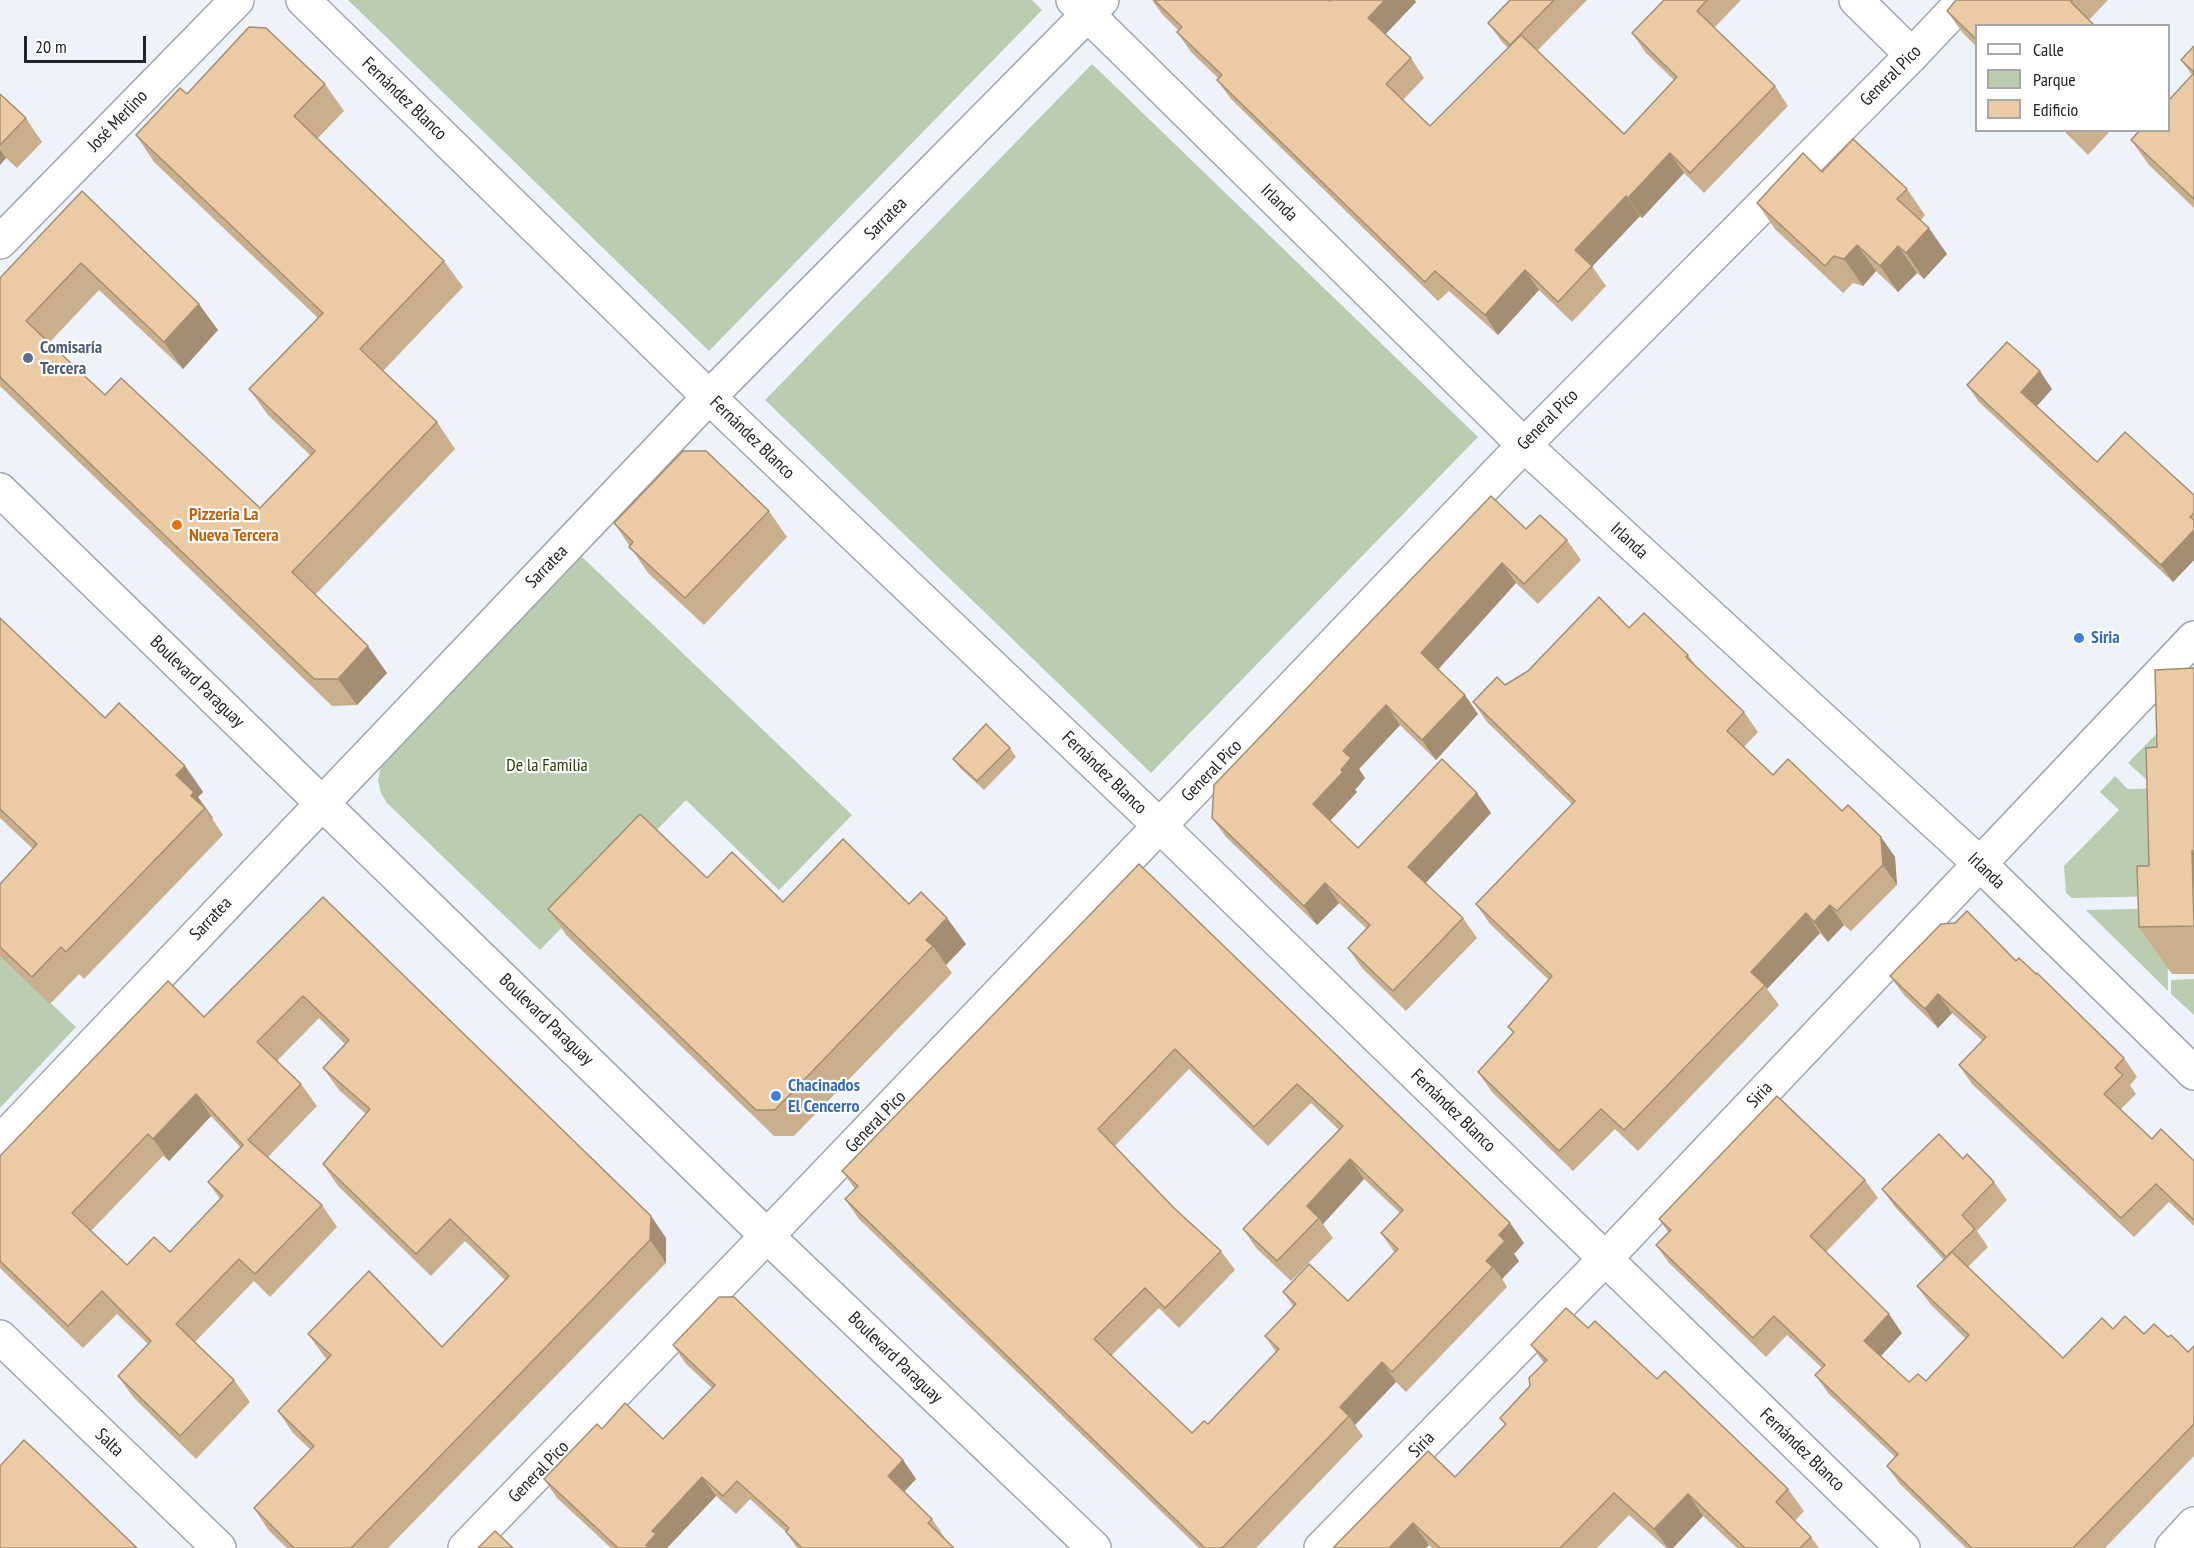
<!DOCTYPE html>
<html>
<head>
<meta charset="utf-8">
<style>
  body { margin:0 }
  #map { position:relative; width:2194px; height:1548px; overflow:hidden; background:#edf2fb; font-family:"PT Sans Narrow",sans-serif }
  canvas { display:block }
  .legend { position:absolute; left:1975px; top:24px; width:195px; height:108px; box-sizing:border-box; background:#fff; border:2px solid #a7a7a9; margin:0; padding:8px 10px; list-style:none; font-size:18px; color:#222427 }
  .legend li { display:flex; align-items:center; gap:12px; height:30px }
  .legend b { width:30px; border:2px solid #a7a7a9 }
  .scale { position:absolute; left:24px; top:36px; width:122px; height:27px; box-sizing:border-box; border:3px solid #222427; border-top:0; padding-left:8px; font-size:18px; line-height:21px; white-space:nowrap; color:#222427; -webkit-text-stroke:4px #fff; paint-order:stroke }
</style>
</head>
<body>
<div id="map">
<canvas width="2194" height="1548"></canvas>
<ul class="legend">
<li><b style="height:8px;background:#fff"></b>Calle</li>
<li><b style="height:16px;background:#bbcdb0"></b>Parque</li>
<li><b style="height:16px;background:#ebcba3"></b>Edificio</li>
</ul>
<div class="scale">20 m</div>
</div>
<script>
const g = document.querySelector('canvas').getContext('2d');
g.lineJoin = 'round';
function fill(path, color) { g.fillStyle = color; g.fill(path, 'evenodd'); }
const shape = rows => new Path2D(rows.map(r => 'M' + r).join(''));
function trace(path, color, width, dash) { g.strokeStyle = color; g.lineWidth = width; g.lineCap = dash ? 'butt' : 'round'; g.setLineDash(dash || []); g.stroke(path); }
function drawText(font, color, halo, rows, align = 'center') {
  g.font = font + ' "PT Sans Narrow",sans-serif'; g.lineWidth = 4.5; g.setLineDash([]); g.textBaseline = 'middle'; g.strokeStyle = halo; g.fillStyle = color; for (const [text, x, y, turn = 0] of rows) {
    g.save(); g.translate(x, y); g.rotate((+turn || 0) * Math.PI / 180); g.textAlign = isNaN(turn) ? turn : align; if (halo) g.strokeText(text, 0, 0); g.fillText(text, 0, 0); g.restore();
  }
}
fill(shape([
  [348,0,1032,0,1042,10,709,351],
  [1092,64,1478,437,1151,773,765,400],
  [580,555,852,815,779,890,686,800,540,950,387,803,381,793,378,781,381,766,389,754],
  [2194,695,2147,780,2128,763],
  [2115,776,2128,789,2164,788,2166,896,2072,898,2066,893,2064,866,2119,810,2100,792],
  [2167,908,2168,991,2086,910],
  [0,955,76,1027,0,1108],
  [2194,979,2194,1015,2171,994,2171,980]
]), '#bbcdb0');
const street = shape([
  [303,0,709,397,1160,826,1903,1548],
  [1073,0,1524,445,1979,863,2194,1073],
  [1856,0,1912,55],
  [0,242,237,0],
  [0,1142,709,397,1102,0],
  [0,1337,219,1548],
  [465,1548,767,1236,1524,445,1912,55,1964,0],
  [1321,1548,1605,1259,2194,638],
  [2172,1548,2194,1524]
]);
const secondary = shape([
  [0,490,767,1236,1094,1548]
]);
trace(street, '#a2a7af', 36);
trace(secondary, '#a2a7af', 36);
trace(street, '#fff', 33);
trace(secondary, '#fff', 33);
fill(shape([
  [1152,0,1328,0,1330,1,1416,2,1385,34,1411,58,1424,78,1403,100,1430,126,1508,48,1502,42,1488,23,1510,0,1587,0,1537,51,1624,134,1674,80,1646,53,1632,33,1664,0,1741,0,1714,28,1775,86,1788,106,1704,193,1684,173,1642,218,1640,216,1592,266,1606,286,1572,322,1539,290,1498,335,1449,291,1438,301,1231,99,1217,80,1218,78,1191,52,1177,32,1179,31,1162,14],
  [1956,0,2108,0,2089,20,1977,26,1977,47,1962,32,1947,11],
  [2194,46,2194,208,2149,165,2131,140,2192,75,2181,60],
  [325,84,344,111,317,139,444,261,463,287,383,371,437,422,455,449,315,595,387,673,357,705,332,706,0,386,0,278,82,191,218,330,183,369,99,290,49,343,105,395,260,508,310,455,268,415,249,389,318,318,154,162,136,135,187,94],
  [0,94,26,118,42,142,17,168,6,158,0,165],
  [2063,130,2111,130,2088,155],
  [1822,172,1907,189,1925,215,1921,220,1947,254,1924,279,1917,273,1898,292,1876,271,1863,286,1853,283,1843,293,1775,229,1757,203],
  [1967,385,2052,389,2037,406,2097,462,2194,495,2194,560,2173,582,1979,402],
  [769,511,787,537,704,625,648,573,614,523],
  [1526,529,1567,540,1581,560,1538,604,1516,583,1438,669,1478,714,1436,760,1400,725,1359,769,1365,778,1355,790,1357,792,1330,821,1358,848,1477,793,1491,813,1425,883,1463,918,1477,938,1406,1011,1362,968,1348,948,1367,929,1339,903,1317,925,1226,837,1212,818],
  [0,618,105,718,185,766,203,792,198,797,223,835,84,979,79,974,50,1004,0,956,0,884,33,849,0,818],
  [1629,628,1688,655,1698,669,1744,712,1758,732,1744,747,1773,775,1842,811,1881,837,1895,857,1897,885,1851,931,1844,925,1828,942,1820,933,1767,989,1779,1005,1638,1151,1615,1129,1573,1171,1492,1092,1478,1072,1513,1033,1508,1027,1549,980,1490,924,1476,904,1572,804,1487,722,1473,702],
  [2194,668,2194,974,2172,974,2139,927,2149,866,2157,747],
  [1010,748,1016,757,984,790,960,768,953,759],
  [1139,864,1510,1223,1524,1243,1514,1254,1519,1261,1502,1279,1507,1287,1406,1392,1396,1382,1355,1425,1363,1436,1256,1548,1199,1548,859,1219,845,1199,855,1189,842,1171],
  [1189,1069,1268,1146,1311,1103,1339,1130,1243,1229,1257,1249,1291,1281,1333,1238,1323,1224,1364,1179,1400,1213,1381,1233,1395,1253,1348,1301,1283,1292,1293,1306,1265,1336,1276,1352,1208,1424,1192,1433,1111,1356,1159,1308,1179,1328,1235,1270,1221,1251,1175,1209,1115,1146],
  [707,878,783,902,909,904,966,944,946,965,952,973,794,1136,774,1136,567,936,548,909],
  [323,897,651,1216,666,1238,666,1263,388,1548,287,1548,269,1531,254,1508,311,1450,293,1433,278,1411,327,1359,324,1356,308,1334,442,1347,505,1280,465,1241,431,1276,338,1186,323,1164,366,1114,339,1090,323,1068,345,1044,319,1018,277,1061,301,1084,317,1106,268,1157,322,1205,337,1227,270,1297,254,1281,195,1342,234,1380,250,1402,196,1459,134,1398,118,1376,148,1344,117,1314,83,1348,0,1268,0,1156,204,1017],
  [211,1116,241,1148,208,1182,220,1199,170,1252,127,1265,91,1231,163,1156,169,1161],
  [2016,961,2124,1058,2137,1077,2130,1085,2136,1094,2120,1110,2152,1139,2194,1161,2194,1226,2169,1202,2134,1237,1972,1084,1959,1065,1983,1041,1952,1013,1938,1028,1904,995,1890,976],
  [1963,1159,1994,1182,2007,1200,1977,1231,1988,1247,1968,1267,2063,1358,2113,1329,2168,1337,2188,1352,2194,1346,2194,1456,2105,1548,1966,1548,1900,1484,1887,1466,1895,1457,1829,1394,1815,1375,1822,1368,1787,1335,1766,1357,1669,1263,1656,1245,1668,1232,1659,1219,1865,1180,1878,1198,1826,1252,1902,1333,1881,1356,1909,1382,1926,1381,1966,1339,1931,1305,1917,1286,1944,1260,1895,1207,1882,1189],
  [1588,1328,1657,1379,1788,1489,1804,1511,1795,1521,1811,1537,1819,1548,1737,1548,1703,1516,1673,1548,1666,1548,1629,1515,1597,1548,1432,1548,1429,1545,1333,1548,1455,1477,1505,1425,1500,1418,1530,1386,1544,1363,1531,1345],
  [673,1345,903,1460,916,1479,904,1492,932,1519,945,1538,944,1539,954,1548,797,1548,786,1532,750,1499,736,1514,716,1496,667,1548,611,1548,557,1498,544,1479,602,1429,663,1439,712,1388,686,1364]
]), '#caaf8c');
fill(shape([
  [1385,0,1415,0,1416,2,1382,38,1368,18],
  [0,150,6,158,0,165],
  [1670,153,1684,173,1642,218,1628,198],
  [1626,196,1640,216,1589,270,1575,250],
  [1929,228,1947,254,1924,279,1906,253],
  [1857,245,1876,271,1863,286,1844,259],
  [1898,246,1917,273,1898,292,1880,266],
  [1525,270,1539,290,1498,335,1485,315],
  [199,304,218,330,183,369,164,342],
  [2040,371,2052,389,2034,409,2021,392],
  [2194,530,2194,560,2173,582,2161,565],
  [1502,563,1516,583,1435,673,1421,653],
  [368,646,387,673,357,705,338,679],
  [1465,695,1478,714,1436,760,1422,740],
  [1386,705,1400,725,1359,769,1365,778,1355,790,1357,792,1327,824,1313,804,1341,770,1343,751],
  [185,766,203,792,198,797,213,818,212,819,205,808,202,811,176,775],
  [1477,793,1491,813,1422,887,1408,867],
  [1881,837,1895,857,1897,885,1883,865],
  [2192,851,2194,853,2194,911],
  [1325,883,1339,903,1317,925,1304,906],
  [1830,905,1844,925,1828,942,1814,922],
  [1806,913,1820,933,1767,989,1765,985,1751,972],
  [947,918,966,944,946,965,933,946,926,940],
  [1938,994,1952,1013,1938,1028,1925,1009],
  [196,1094,211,1116,169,1161,153,1139],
  [1350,1159,1364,1179,1323,1224,1319,1218,1307,1206],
  [651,1216,666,1238,666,1263,650,1240],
  [1510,1223,1524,1243,1514,1254,1519,1261,1502,1279,1493,1267,1486,1261,1499,1235],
  [1889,1314,1902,1333,1878,1359,1864,1341],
  [1382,1362,1396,1382,1355,1425,1349,1416,1340,1407],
  [903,1460,916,1479,901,1495,888,1476],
  [702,1477,716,1496,667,1548,648,1548,646,1545,652,1531],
  [1688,1494,1703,1516,1673,1548,1668,1548,1654,1529],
  [1413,1523,1429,1545,1426,1548,1389,1548]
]), '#a48e72');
const building = shape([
  [1154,0,1328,0,1330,1,1331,0,1385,0,1368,18,1411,58,1386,84,1430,126,1521,35,1624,134,1677,77,1632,33,1664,0,1707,0,1697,11,1775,86,1690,173,1670,153,1628,198,1626,196,1575,250,1592,266,1558,302,1525,270,1485,315,1435,271,1425,282,1217,80,1222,75,1177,32,1182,27,1154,0],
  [1510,0,1554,0,1510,45,1488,23,1510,0],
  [1956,0,2072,0,2071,2,2095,26,1977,26,1977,40,1947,11,1956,0],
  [249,27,266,28,325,84,294,116,444,261,360,349,437,422,292,572,368,646,338,679,314,679,0,377,0,278,82,191,199,304,164,342,81,263,26,321,105,395,121,378,260,508,315,451,249,389,323,313,136,135,180,88,187,94,249,27],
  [2194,46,2194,72,2181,60,2194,46],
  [2194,73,2194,199,2131,140,2140,130,2169,130,2169,100,2194,73],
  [0,94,26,118,0,145,0,94],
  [1853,139,1907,189,1897,199,1929,228,1906,253,1898,246,1880,266,1857,245,1844,259,1834,256,1825,266,1757,203,1803,153,1822,172,1853,139],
  [2007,342,2040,371,2021,392,2097,462,2125,432,2194,495,2194,513,2190,517,2194,520,2194,530,2161,565,1967,385,2007,342],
  [683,451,706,451,769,511,685,598,629,547,633,542,614,523,683,451],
  [1491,496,1526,529,1540,515,1567,540,1524,584,1502,563,1421,653,1465,695,1422,740,1386,705,1343,751,1351,758,1341,770,1343,772,1313,804,1358,848,1442,759,1477,793,1408,867,1463,918,1393,991,1348,948,1370,925,1325,883,1304,906,1212,818,1214,785,1491,496],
  [1599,597,1629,628,1644,613,1688,655,1686,657,1744,712,1727,731,1773,775,1788,759,1842,811,1848,805,1881,837,1883,865,1837,911,1830,905,1814,922,1806,913,1751,972,1765,985,1624,1130,1601,1109,1559,1151,1478,1072,1514,1032,1508,1027,1552,976,1476,904,1575,801,1473,702,1497,677,1505,685,1528,671,1599,597],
  [0,618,105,718,119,703,185,766,176,775,194,792,191,796,205,808,66,952,61,947,32,977,0,947,0,884,37,844,0,809,0,618],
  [2194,668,2194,851,2192,851,2194,926,2139,927,2137,866,2149,866,2146,748,2157,747,2155,670,2194,668],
  [986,724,1010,748,977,781,953,759,986,724],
  [640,814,707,878,732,852,783,902,843,839,909,904,921,892,947,918,926,940,933,946,775,1110,756,1110,548,909,640,814],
  [1139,864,1510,1223,1499,1235,1505,1241,1486,1261,1493,1267,1392,1372,1382,1362,1340,1407,1349,1416,1223,1547,1219,1548,1205,1548,845,1199,858,1186,842,1171,1139,864],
  [1175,1049,1254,1127,1297,1084,1343,1126,1243,1229,1277,1261,1319,1218,1307,1206,1350,1159,1403,1210,1381,1233,1398,1249,1348,1301,1309,1264,1283,1292,1296,1304,1265,1336,1279,1349,1208,1424,1204,1421,1192,1433,1094,1339,1145,1288,1165,1308,1221,1251,1175,1209,1098,1129,1175,1049],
  [323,897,651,1216,650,1240,351,1548,294,1548,254,1508,314,1446,278,1411,331,1355,308,1334,369,1271,442,1347,509,1276,450,1219,416,1254,323,1164,370,1109,323,1068,349,1040,303,996,257,1042,301,1084,248,1140,322,1205,255,1274,239,1259,176,1324,234,1380,180,1436,118,1376,151,1341,102,1291,68,1326,0,1261,0,1156,168,981,204,1017,323,897],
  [196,1094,243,1145,208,1182,223,1196,170,1252,154,1237,127,1265,72,1213,148,1134,153,1139,196,1094],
  [1967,911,2016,961,2019,958,2036,974,2037,973,2124,1058,2115,1068,2123,1075,2104,1094,2152,1139,2161,1129,2194,1161,2194,1220,2156,1184,2121,1218,1959,1065,1986,1037,1938,994,1925,1009,1890,976,1941,924,1955,923,1967,911],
  [1777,1096,1865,1180,1810,1236,1889,1314,1864,1341,1909,1382,1918,1374,1926,1381,1969,1335,1917,1286,1952,1252,2063,1358,2102,1318,2113,1329,2125,1316,2144,1334,2154,1324,2168,1337,2171,1335,2188,1352,2194,1346,2194,1424,2073,1548,1972,1548,1887,1466,1898,1454,1815,1375,1825,1365,1774,1316,1753,1338,1656,1245,1671,1230,1659,1219,1777,1096],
  [1939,1134,1963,1159,1967,1154,1994,1182,1962,1215,1975,1229,1946,1257,1882,1189,1939,1134],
  [719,1297,734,1297,903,1460,888,1476,932,1519,928,1523,954,1548,802,1548,786,1532,789,1528,737,1481,723,1496,702,1477,652,1531,656,1534,646,1545,649,1548,618,1548,544,1479,597,1424,602,1429,625,1403,663,1439,715,1385,673,1345,719,1297],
  [1566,1308,1588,1328,1595,1321,1657,1379,1665,1371,1788,1489,1776,1502,1811,1537,1800,1548,1745,1548,1688,1494,1654,1529,1614,1493,1560,1548,1440,1548,1413,1523,1389,1548,1333,1548,1428,1451,1455,1477,1506,1424,1500,1418,1530,1386,1529,1378,1547,1360,1531,1345,1566,1308],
  [24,1440,58,1472,137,1548,0,1548,0,1466,24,1440],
  [495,1531,513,1548,478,1548,495,1531]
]);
fill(building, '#ebcba3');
trace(building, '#a48e72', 1.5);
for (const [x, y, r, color] of [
  [28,358,6,"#5c6f8a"],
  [177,525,6,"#e8710a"],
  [2079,638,6,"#3f7fe0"],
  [776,1096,6,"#3f7fe0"]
]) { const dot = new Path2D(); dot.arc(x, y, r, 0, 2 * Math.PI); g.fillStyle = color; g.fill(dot); trace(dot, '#fff', 2); }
drawText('18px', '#222427', '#fff', [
  ["General Pico",1891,76,-45],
  ["Fernández Blanco",404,99,44],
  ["José Merlino",118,121,-46],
  ["Irlanda",1279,203,45],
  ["Sarratea",886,219,-45],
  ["General Pico",1548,420,-45],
  ["Fernández Blanco",752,438,44],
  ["Irlanda",1629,541,43],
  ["Sarratea",547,567,-46],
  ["Boulevard Paraguay",197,682,44],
  ["General Pico",1212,771,-46],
  ["Fernández Blanco",1104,773,44],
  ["Irlanda",1986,871,44],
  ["Sarratea",211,919,-47],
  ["Boulevard Paraguay",546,1020,44],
  ["Siria",1760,1095,-47],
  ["Fernández Blanco",1453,1111,44],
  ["General Pico",876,1122,-46],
  ["Boulevard Paraguay",895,1358,44],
  ["Salta",109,1443,44],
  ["Siria",1422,1445,-46],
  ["Fernández Blanco",1802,1450,44],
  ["General Pico",539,1472,-46]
]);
drawText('bold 18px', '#4e5e75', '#fff', [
  ["Comisaría",40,348],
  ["Tercera",40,369]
], 'left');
drawText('bold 18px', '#c56008', '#fff', [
  ["Pizzeria La",189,515],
  ["Nueva Tercera",189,536]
], 'left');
drawText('bold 18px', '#366cbe', '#fff', [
  ["Siria",2091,638],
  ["Chacinados",788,1086],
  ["El Cencerro",788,1107]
], 'left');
drawText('18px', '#244203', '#fff', [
  ["De la Familia",547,766]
]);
</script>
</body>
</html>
